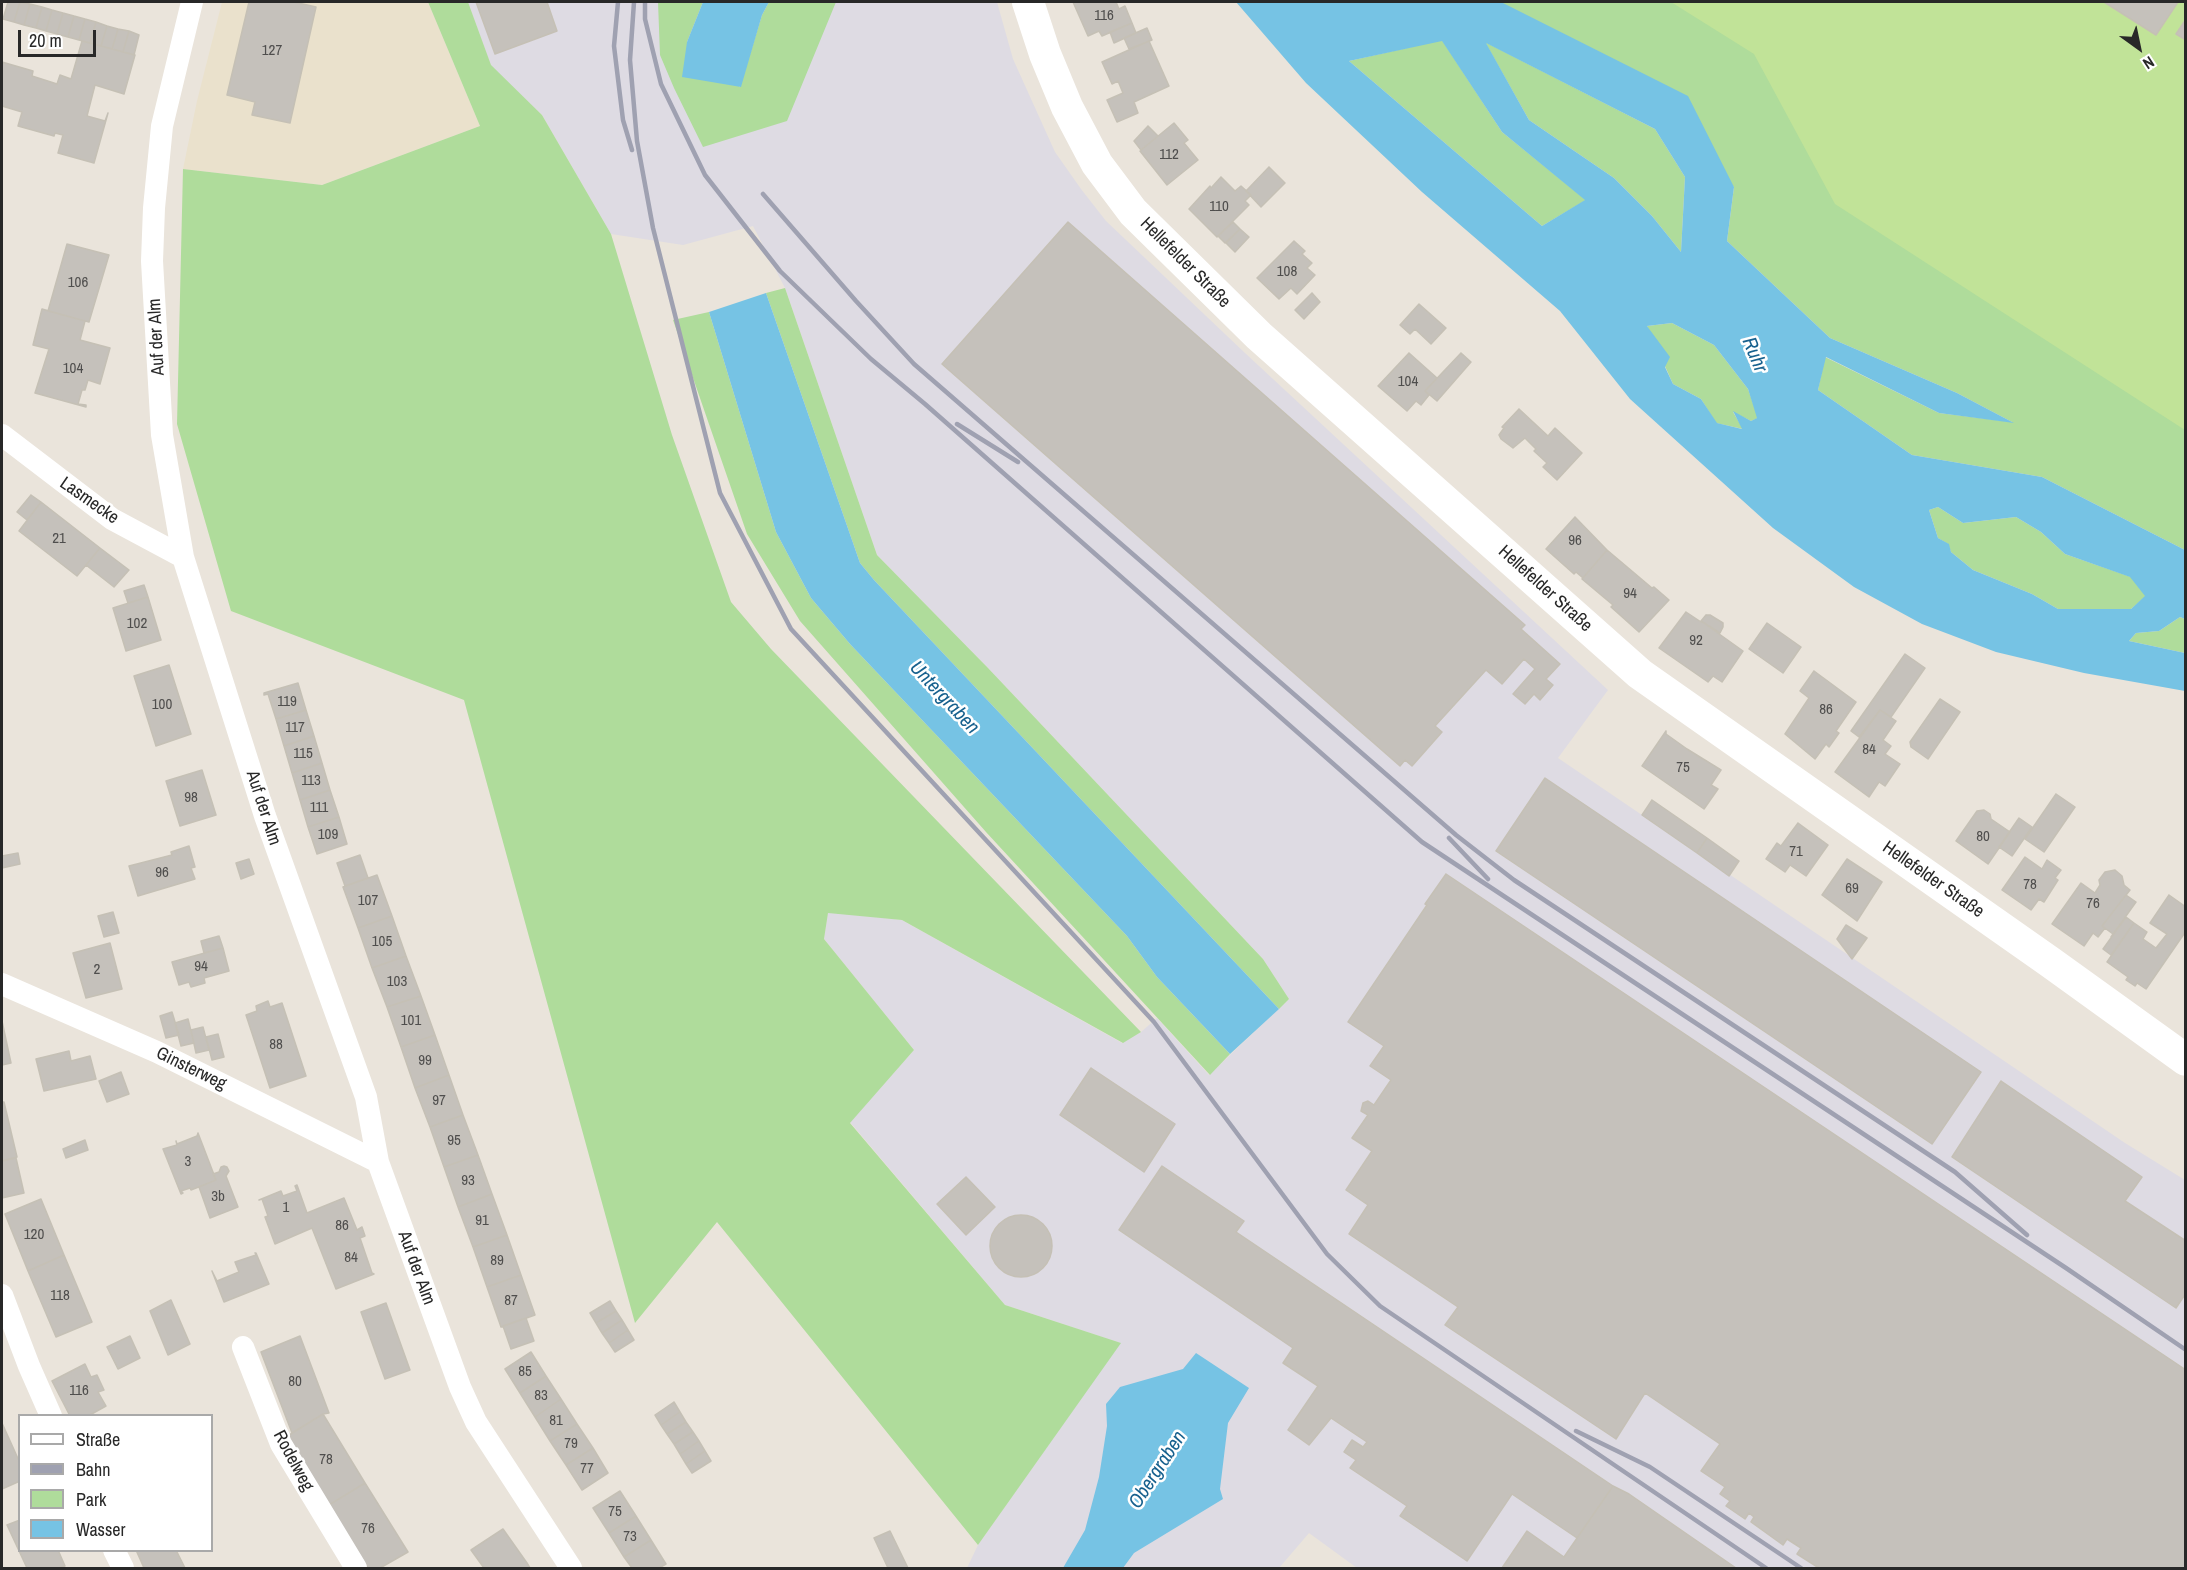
<!DOCTYPE html>
<html>
<head>
<meta charset="utf-8">
<style>
  body { margin:0 }
  #map { position:relative; width:2187px; height:1570px; overflow:hidden; background:#eae4db; font-family:"Archivo Narrow",sans-serif }
  canvas { display:block }
  .frame { position:absolute; inset:0; border:3px solid #282828; pointer-events:none }
  .legend { position:absolute; left:18px; top:1414px; width:195px; height:138px; box-sizing:border-box; background:#fff; border:2px solid #a9a9a9; margin:0; padding:8px 10px; list-style:none; font-size:18px; color:#282828 }
  .legend li { display:flex; align-items:center; gap:12px; height:30px }
  .legend b { width:30px; border:2px solid #a9a9a9 }
  .north { position:absolute; left:2109px; top:18px; width:60px; height:60px; -webkit-text-stroke:4px #fff; paint-order:stroke; rotate:147deg; font-size:16px; font-weight:700; line-height:24px; text-align:center; color:#282828 }
  .north::after { content:''; display:block; margin:auto; width:21px; height:27px; background:#282828; clip-path:polygon(50% 0,100% 100%,50% 72%,0 100%) }
  .scale { position:absolute; left:18px; top:30px; width:78px; height:27px; box-sizing:border-box; border:3px solid #282828; border-top:0; padding-left:8px; font-size:18px; line-height:21px; white-space:nowrap; color:#282828; -webkit-text-stroke:4px #fff; paint-order:stroke }
</style>
</head>
<body>
<div id="map">
<canvas width="2187" height="1570"></canvas>
<div class="frame"></div>
<ul class="legend">
<li><b style="height:8px;background:#fff"></b>Straße</li>
<li><b style="height:8px;background:#9fa1b1"></b>Bahn</li>
<li><b style="height:16px;background:#afdc9b"></b>Park</li>
<li><b style="height:16px;background:#76c3e4"></b>Wasser</li>
</ul>
<div class="north">N</div>
<div class="scale">20 m</div>
</div>
<script>
const g = document.querySelector('canvas').getContext('2d');
g.lineJoin = 'round';
function fill(path, color) { g.fillStyle = color; g.fill(path, 'evenodd'); }
const shape = rows => new Path2D(rows.map(r => 'M' + r).join(''));
function trace(path, color, width, dash) { g.strokeStyle = color; g.lineWidth = width; g.lineCap = dash ? 'butt' : 'round'; g.setLineDash(dash || []); g.stroke(path); }
function drawText(font, color, halo, rows, align = 'center') {
  g.font = font + ' "Archivo Narrow",sans-serif'; g.lineWidth = 5; g.setLineDash([]); g.textBaseline = 'middle'; g.strokeStyle = halo; g.fillStyle = color; for (const [text, x, y, turn = 0] of rows) {
    g.save(); g.translate(x, y); g.rotate((+turn || 0) * Math.PI / 180); g.textAlign = isNaN(turn) ? turn : align; if (halo) g.strokeText(text, 0, 0); g.fillText(text, 0, 0); g.restore();
  }
}
fill(shape([
  [468,2,997,2,1013,59,1055,152,1081,189,1106,221,1245,353,1608,690,1558,758,2125,1143,2185,1180,2185,1568,1357,1568,1309,1533,1279,1568,967,1568,978,1545,1120,1343,1005,1305,850,1122,914,1050,824,939,828,912,902,920,1122,1043,1141,1032,1157,1018,1209,1075,1289,999,1263,959,988,668,877,555,785,288,753,226,683,245,611,234,542,115,491,66]
]), '#dedbe3');
fill(shape([
  [222,2,428,2,480,126,322,185,183,169,197,101]
]), '#eae1cc');
fill(shape([
  [428,2,468,2,491,65,542,115,611,234,672,435,731,602,771,649,1141,1032,1123,1043,902,920,828,913,824,939,914,1050,850,1123,1005,1305,1121,1343,978,1545,717,1222,635,1323,464,700,231,611,177,424,183,169,322,185,480,126],
  [658,2,703,2,687,42,740,87,762,15,769,2,836,2,787,121,703,147,674,88,660,55],
  [1501,2,2185,2,2185,550,2042,477,1912,455,1818,390,1825,357,1939,413,2012,422,1957,393,1830,338,1727,241,1734,187],
  [1442,40,1502,132,1586,200,1542,226,1349,61],
  [1485,42,1655,129,1685,177,1681,252,1652,216,1614,178,1529,120],
  [785,288,877,555,988,668,1263,959,1289,999,1279,1009,874,580,860,563,766,293],
  [709,312,776,532,811,598,850,644,1127,936,1157,977,1230,1054,1210,1075,986,832,800,621,747,534,673,320],
  [1672,323,1714,345,1748,389,1758,418,1751,421,1733,412,1743,429,1716,423,1701,399,1673,384,1647,326],
  [1938,507,1963,523,2016,517,2041,532,2065,554,2131,577,2146,596,2131,609,2058,609,2032,594,1973,570,1951,552,1948,544,1938,538,1929,510],
  [2180,617,2185,619,2185,653,2129,641,2136,633,2159,631]
]), '#afdc9b');
fill(shape([
  [1671,2,2185,2,2185,430,1835,204,1754,54]
]), '#c1e398');
fill(shape([
  [703,2,769,2,762,15,741,87,682,77,687,42],
  [1236,2,1501,2,1688,96,1734,187,1727,241,1830,338,1957,393,2014,423,1939,413,1826,357,1818,390,1912,455,2042,477,2185,550,2185,619,2180,617,2159,631,2136,633,2129,641,2185,653,2185,691,2084,673,1996,652,1922,624,1854,587,1773,528,1630,399,1560,311,1422,192,1306,83],
  [1442,41,1502,132,1585,200,1542,226,1349,61],
  [1486,43,1655,129,1685,177,1681,252,1652,216,1614,178,1529,120],
  [1672,323,1714,345,1748,389,1757,418,1751,421,1733,411,1742,429,1717,423,1701,399,1673,384,1665,367,1670,357,1647,326],
  [1938,507,1963,523,2016,517,2041,532,2065,554,2130,577,2145,596,2131,609,2058,609,2032,594,1973,570,1951,552,1949,544,1938,538,1929,510],
  [766,293,860,563,874,580,1279,1009,1230,1054,1157,977,1127,936,850,644,811,598,776,532,709,312],
  [1196,1353,1249,1388,1228,1423,1220,1489,1223,1499,1134,1553,1123,1568,1063,1568,1085,1530,1099,1477,1107,1426,1106,1404,1120,1387,1183,1369]
]), '#76c3e4');
const building = shape([
  [8,2,20,2,14,22,3,19,8,2],
  [20,2,30,4,24,25,14,22,20,2],
  [249,2,294,2,316,7,290,123,252,115,255,102,227,95,249,2],
  [476,2,547,2,557,31,495,54,476,2],
  [1073,2,1116,2,1119,9,1125,6,1132,23,1102,36,1099,31,1088,36,1073,2],
  [2104,2,2178,2,2156,35,2104,2],
  [30,4,42,7,36,28,24,25,30,4],
  [42,7,52,10,46,31,36,28,42,7],
  [52,10,63,13,57,34,46,31,52,10],
  [63,13,74,16,68,37,57,34,63,13],
  [74,16,85,19,79,40,68,37,74,16],
  [85,19,96,22,90,43,79,40,85,19],
  [2186,19,2186,40,2176,34,2186,19],
  [96,22,107,26,101,46,90,43,96,22],
  [1132,23,1136,33,1114,43,1110,32,1132,23],
  [107,26,118,29,112,49,101,46,107,26],
  [1147,28,1152,40,1129,49,1124,38,1147,28],
  [118,29,129,31,123,52,112,49,118,29],
  [129,31,139,35,134,55,123,52,129,31],
  [82,41,135,55,124,94,95,85,87,116,105,121,108,113,94,163,58,153,63,135,55,133,54,136,18,126,22,112,2,106,2,62,33,71,32,76,57,84,60,75,71,79,82,41],
  [1149,41,1169,86,1134,102,1138,113,1117,122,1107,100,1123,93,1118,81,1112,84,1102,62,1149,41],
  [1174,123,1188,140,1184,143,1198,160,1167,185,1140,151,1174,123],
  [1148,126,1158,136,1141,150,1134,141,1148,126],
  [1269,167,1285,183,1261,207,1246,191,1269,167],
  [1221,177,1235,191,1241,186,1251,195,1245,201,1249,205,1217,237,1189,209,1210,186,1211,188,1221,177],
  [1068,222,1525,625,1521,629,1560,664,1546,679,1553,685,1540,700,1534,694,1525,704,1513,694,1535,669,1524,659,1502,684,1486,670,1435,726,1442,732,1412,766,1405,760,1400,766,942,364,1068,222],
  [1233,222,1240,229,1225,243,1218,236,1233,222],
  [1240,229,1249,237,1235,252,1226,243,1240,229],
  [1294,241,1305,251,1302,254,1312,263,1307,268,1315,275,1297,294,1291,288,1279,299,1257,278,1294,241],
  [67,244,109,255,89,322,48,311,67,244],
  [1312,293,1320,302,1304,319,1295,310,1312,293],
  [1419,304,1446,328,1431,344,1415,329,1410,334,1400,325,1419,304],
  [42,309,85,321,80,340,110,348,100,384,88,380,85,390,82,390,78,404,86,405,86,407,35,393,49,349,33,345,42,309],
  [1409,353,1437,378,1425,391,1429,395,1421,405,1416,401,1407,411,1378,386,1409,353],
  [1461,353,1471,362,1437,401,1425,391,1461,353],
  [1519,409,1548,436,1555,428,1582,453,1557,480,1543,467,1547,463,1534,451,1536,449,1525,438,1513,448,1501,439,1499,435,1504,428,1502,427,1519,409],
  [31,495,41,502,27,520,17,512,31,495],
  [41,502,100,548,77,576,19,531,41,502],
  [1575,517,1607,550,1583,578,1576,572,1574,574,1546,549,1575,517],
  [100,548,129,570,114,587,86,565,100,548],
  [1607,550,1652,588,1654,587,1669,600,1639,632,1611,607,1613,605,1582,579,1607,550],
  [144,585,148,597,128,603,124,591,144,585],
  [148,597,161,640,126,651,113,608,148,597],
  [1686,612,1701,622,1701,621,1743,651,1722,682,1713,676,1708,682,1659,648,1686,612],
  [1706,615,1710,615,1723,623,1723,627,1720,633,1701,621,1706,615],
  [1767,623,1801,647,1783,673,1749,649,1767,623],
  [1905,654,1925,668,1891,717,1880,710,1859,737,1851,731,1905,654],
  [169,665,191,734,156,746,134,676,169,665],
  [1814,671,1856,702,1836,731,1839,733,1829,747,1826,744,1815,759,1785,734,1809,698,1800,691,1814,671],
  [298,683,306,710,276,719,268,694,264,695,264,693,298,683],
  [1940,699,1960,712,1928,759,1911,747,1910,742,1940,699],
  [306,710,314,736,284,746,276,719,306,710],
  [1880,710,1896,721,1883,740,1891,746,1885,754,1900,764,1885,786,1879,782,1869,797,1835,772,1880,710],
  [1666,731,1666,734,1687,749,1721,770,1711,785,1718,789,1704,809,1642,766,1666,731],
  [314,736,322,763,292,773,284,746,314,736],
  [322,763,330,790,300,800,292,773,322,763],
  [202,770,216,815,180,826,166,781,202,770],
  [1545,778,1981,1072,1932,1144,1496,851,1545,778],
  [330,790,339,817,308,827,300,800,330,790],
  [2056,794,2075,807,2044,852,2025,839,2056,794],
  [1652,800,1707,838,1697,853,1642,815,1652,800],
  [1984,810,1990,814,1991,819,2010,832,1988,864,1956,841,1977,811,1984,810],
  [339,817,347,844,317,854,308,827,339,817],
  [2019,818,2032,827,2012,856,1999,847,2019,818],
  [1798,823,1828,845,1806,876,1790,865,1785,872,1766,859,1777,843,1781,846,1798,823],
  [1707,838,1739,861,1729,876,1697,853,1707,838],
  [189,846,195,867,191,868,195,879,138,896,129,866,172,855,171,852,189,846],
  [18,853,20,864,2,868,2,856,18,853],
  [360,855,368,878,345,886,337,863,360,855],
  [2025,857,2042,869,2047,860,2061,870,2055,878,2058,880,2044,902,2039,899,2031,910,2002,890,2025,857],
  [249,859,254,874,241,879,236,863,249,859],
  [1847,859,1882,882,1857,921,1822,895,1847,859],
  [2115,870,2122,876,2124,885,2130,890,2102,926,2105,928,2098,937,2093,933,2084,946,2052,924,2081,883,2095,893,2100,885,2099,880,2105,872,2115,870],
  [1446,874,2186,1370,2186,1568,1819,1568,1797,1554,1801,1548,1787,1539,1783,1545,1751,1522,1754,1517,1749,1513,1745,1519,1726,1506,1730,1501,1720,1494,1725,1487,1701,1471,1720,1444,1645,1393,1616,1439,1445,1325,1458,1307,1349,1234,1368,1205,1346,1190,1372,1151,1352,1138,1368,1115,1361,1111,1363,1103,1368,1101,1374,1105,1391,1080,1370,1066,1384,1046,1348,1022,1427,905,1425,904,1446,874],
  [377,875,392,916,358,928,343,887,377,875],
  [2126,895,2136,902,2111,937,2113,934,2102,926,2126,895],
  [2169,895,2186,907,2186,931,2146,989,2137,983,2135,986,2126,980,2128,977,2107,962,2134,923,2147,932,2143,939,2156,948,2167,934,2150,923,2169,895],
  [113,912,119,933,104,937,98,916,113,912],
  [392,916,406,956,372,968,358,928,392,916],
  [2126,917,2134,923,2111,955,2103,949,2126,917],
  [1846,925,1867,938,1852,959,1837,939,1846,925],
  [219,936,223,948,204,953,201,941,219,936],
  [110,943,122,989,86,998,73,953,110,943],
  [223,948,229,971,204,978,205,983,191,987,189,982,179,985,172,962,223,948],
  [406,956,421,996,387,1007,372,968,406,956],
  [421,996,435,1035,401,1047,387,1007,421,996],
  [268,1001,270,1007,282,1003,306,1076,270,1088,246,1015,257,1011,256,1006,268,1001],
  [172,1012,179,1035,166,1038,160,1016,172,1012],
  [188,1019,194,1043,181,1046,175,1023,188,1019],
  [2,1021,11,1063,2,1065,2,1021],
  [203,1027,209,1050,196,1053,191,1030,203,1027],
  [218,1034,224,1057,212,1060,206,1037,218,1034],
  [435,1035,449,1075,415,1088,401,1047,435,1035],
  [69,1051,71,1061,90,1056,96,1079,44,1091,36,1059,69,1051],
  [1091,1068,1175,1124,1144,1172,1060,1115,1091,1068],
  [121,1072,129,1094,107,1102,99,1081,121,1072],
  [449,1075,463,1115,430,1127,415,1088,449,1075],
  [2001,1081,2142,1177,2125,1201,2186,1241,2186,1293,2176,1308,1952,1157,2001,1081],
  [2,1102,4,1102,17,1157,2,1161,2,1102],
  [463,1115,478,1155,444,1167,430,1127,463,1115],
  [198,1133,216,1180,191,1190,190,1188,181,1191,183,1193,181,1194,163,1149,177,1145,176,1141,177,1144,197,1136,198,1133],
  [85,1140,88,1150,66,1158,63,1149,85,1140],
  [478,1155,492,1194,458,1207,444,1167,478,1155],
  [16,1158,24,1193,2,1198,2,1161,16,1158],
  [224,1166,227,1167,229,1171,226,1176,238,1207,210,1218,199,1187,216,1180,213,1174,219,1172,221,1167,224,1166],
  [1162,1166,1244,1221,1236,1232,1613,1486,1577,1538,1512,1494,1467,1561,1400,1516,1407,1506,1350,1468,1356,1460,1344,1452,1352,1440,1363,1447,1367,1442,1331,1418,1309,1445,1288,1430,1318,1386,1283,1363,1293,1348,1119,1230,1162,1166],
  [966,1177,995,1207,966,1235,937,1204,966,1177],
  [297,1185,307,1213,344,1198,357,1230,362,1227,365,1236,360,1238,372,1273,374,1274,336,1289,312,1228,275,1244,265,1217,268,1216,262,1199,259,1200,281,1191,283,1196,297,1191,295,1186,297,1185],
  [492,1194,507,1235,473,1247,458,1207,492,1194],
  [41,1199,64,1255,28,1271,5,1214,41,1199],
  '990 1246a31 31 0 1 1 62 0a31 31 0 1 1-62 0Z',
  [507,1235,521,1275,487,1287,473,1247,507,1235],
  [255,1253,256,1253,269,1284,224,1302,212,1271,217,1281,239,1272,235,1262,256,1255,255,1253],
  [64,1255,92,1322,56,1337,28,1271,64,1255],
  [521,1275,535,1315,501,1327,487,1287,521,1275],
  [171,1300,190,1344,168,1355,150,1311,171,1300],
  [610,1301,616,1311,596,1323,590,1313,610,1301],
  [386,1303,410,1370,385,1379,361,1312,386,1303],
  [616,1311,622,1320,602,1333,596,1323,616,1311],
  [526,1318,534,1341,511,1349,503,1326,526,1318],
  [622,1320,628,1330,609,1343,602,1333,622,1320],
  [628,1330,634,1340,615,1352,609,1343,628,1330],
  [130,1336,140,1358,118,1369,107,1347,130,1336],
  [300,1336,329,1413,323,1414,292,1433,261,1352,300,1336],
  [531,1352,546,1376,520,1393,505,1369,531,1352],
  [85,1364,91,1377,97,1375,104,1390,98,1392,106,1406,88,1416,70,1416,52,1381,85,1364],
  [546,1376,561,1399,535,1417,520,1393,546,1376],
  [561,1399,577,1424,550,1441,535,1417,561,1399],
  [674,1402,680,1412,661,1425,655,1415,674,1402],
  [680,1412,686,1422,667,1434,661,1425,680,1412],
  [323,1414,365,1483,329,1505,286,1437,323,1414],
  [686,1422,693,1432,674,1444,667,1434,686,1422],
  [2,1423,20,1463,20,1481,2,1489,2,1423],
  [577,1424,593,1448,566,1465,550,1441,577,1424],
  [693,1432,699,1441,680,1454,674,1444,693,1432],
  [699,1441,705,1451,686,1464,680,1454,699,1441],
  [593,1448,608,1473,582,1490,566,1465,593,1448],
  [705,1451,711,1461,692,1473,686,1464,705,1451],
  [365,1483,408,1552,380,1568,368,1568,329,1505,365,1483],
  [1613,1486,1629,1494,1736,1568,1502,1568,1527,1531,1564,1557,1613,1486],
  [620,1491,636,1516,609,1533,593,1508,620,1491],
  [636,1516,651,1540,624,1557,609,1533,636,1516],
  [20,1520,20,1550,58,1550,65,1566,58,1568,27,1568,7,1525,20,1520],
  [503,1529,527,1563,530,1568,484,1568,471,1550,503,1529],
  [890,1531,908,1568,888,1568,874,1538,890,1531],
  [651,1540,666,1564,659,1568,632,1568,624,1557,651,1540],
  [136,1550,176,1550,185,1568,144,1568,136,1550]
]);
fill(building, '#c5c1bb');
trace(building, '#c5c0b5', 1.5);
trace(shape([
  [192,2,162,126,154,208,152,261,162,435,183,557,265,816,366,1097,378,1162,460,1387,476,1422,571,1568],
  [2,435,112,519,183,557],
  [2,984,157,1052,378,1162],
  [2,1295,29,1366,51,1416],
  [243,1347,281,1444,356,1568],
  [114,1550,123,1568]
]), '#fff', 22);
trace(shape([
  [1028,2,1045,54,1067,107,1097,164,1133,212,1259,336,1640,674,2050,962,2186,1060]
]), '#fff', 32);
trace(shape([
  [618,2,614,46,623,120,632,150],
  [634,2,630,60,637,141,653,228,720,493,791,629,1154,1022,1327,1254,1380,1306,1766,1568],
  [645,2,645,19,661,84,705,175,780,271,871,359,925,404,1422,842,2066,1268,2186,1350],
  [763,194,856,301,914,364,1456,835,1514,880,1955,1172,2027,1235],
  [957,424,1018,462],
  [1449,838,1488,879],
  [1576,1431,1650,1467,1801,1568]
]), '#9fa1b1', 4.5);
drawText('15px', '#4f4e4d', null, [
  ["116",1104,16],
  ["127",272,51],
  ["112",1169,155],
  ["110",1219,207],
  ["108",1287,272],
  ["106",78,283],
  ["104",73,369],
  ["104",1408,382],
  ["21",59,539],
  ["96",1575,541],
  ["94",1630,594],
  ["102",137,624],
  ["92",1696,641],
  ["119",287,702],
  ["100",162,705],
  ["86",1826,710],
  ["117",295,728],
  ["84",1869,750],
  ["115",303,754],
  ["75",1683,768],
  ["113",311,781],
  ["98",191,798],
  ["111",319,808],
  ["109",328,835],
  ["80",1983,837],
  ["71",1796,852],
  ["96",162,873],
  ["78",2030,885],
  ["69",1852,889],
  ["107",368,901],
  ["76",2093,904],
  ["105",382,942],
  ["94",201,967],
  ["2",97,970],
  ["103",397,982],
  ["101",411,1021],
  ["88",276,1045],
  ["99",425,1061],
  ["97",439,1101],
  ["95",454,1141],
  ["3",188,1162],
  ["93",468,1181],
  ["3b",218,1197],
  ["1",286,1208],
  ["91",482,1221],
  ["86",342,1226],
  ["120",34,1235],
  ["84",351,1258],
  ["89",497,1261],
  ["118",60,1296],
  ["87",511,1301],
  ["85",525,1372],
  ["80",295,1382],
  ["116",79,1391],
  ["83",541,1396],
  ["81",556,1421],
  ["79",571,1444],
  ["78",326,1460],
  ["77",587,1469],
  ["75",615,1512],
  ["76",368,1529],
  ["73",630,1537]
]);
drawText('18px', '#282828', '#fff', [
  ["Hellefelder Straße",1185,263,45],
  ["Auf der Alm",157,337,-93],
  ["Lasmecke",89,501,35],
  ["Hellefelder Straße",1545,589,42],
  ["Auf der Alm",263,808,72],
  ["Hellefelder Straße",1933,880,35],
  ["Ginsterweg",191,1069,26],
  ["Auf der Alm",416,1268,70],
  ["Rodelweg",293,1461,62]
]);
drawText('italic 20px', '#17618e', '#fff', [
  ["Ruhr",1754,355,68],
  ["Untergraben",944,698,47],
  ["Obergraben",1158,1470,-57]
]);
</script>
</body>
</html>
